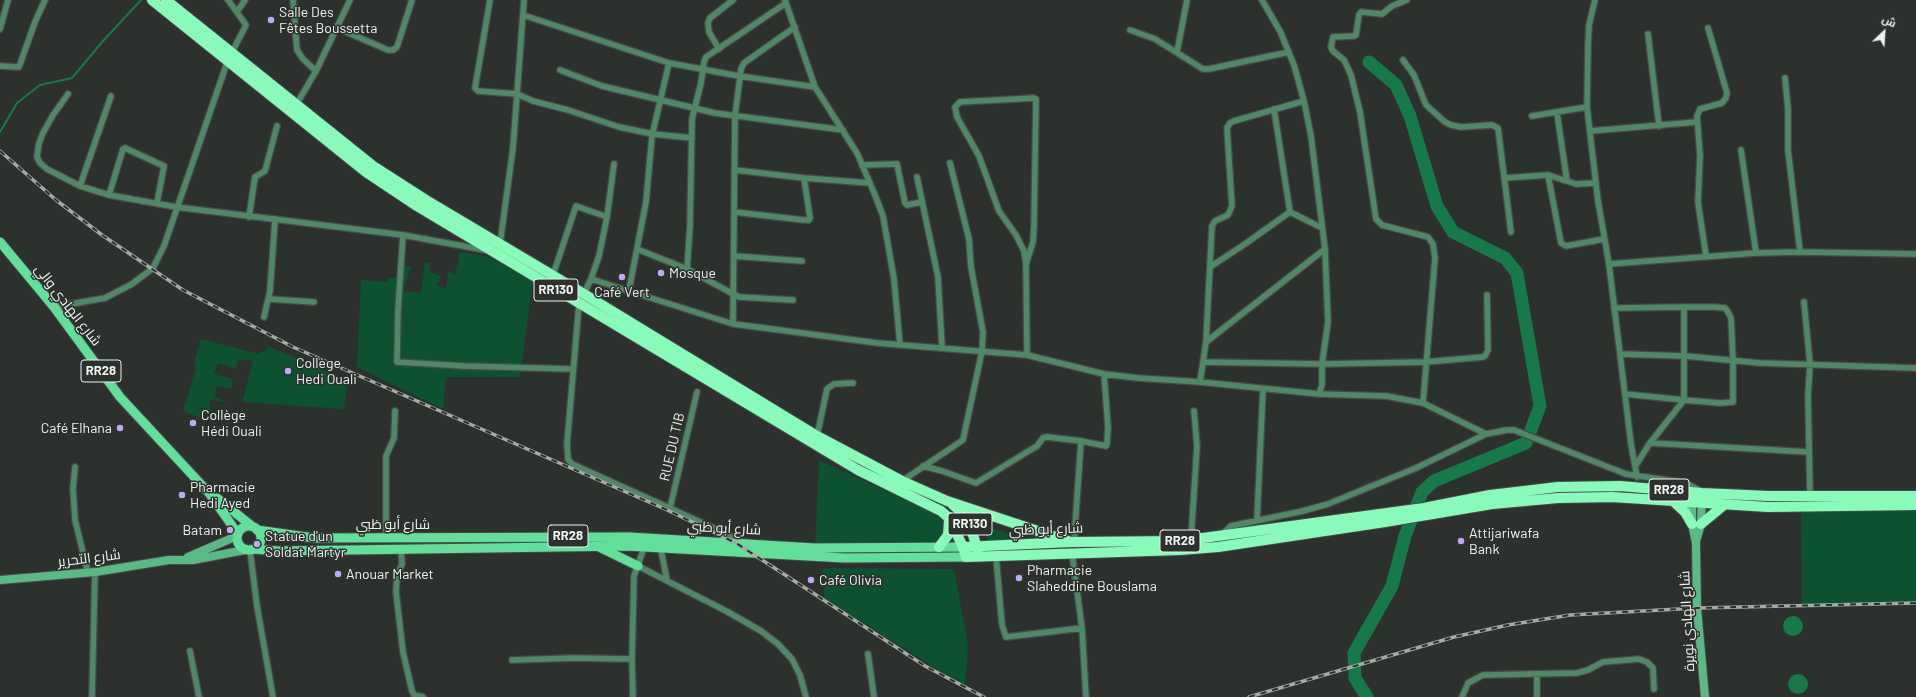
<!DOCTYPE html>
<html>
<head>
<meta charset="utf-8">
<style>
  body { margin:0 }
  #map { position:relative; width:1916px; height:697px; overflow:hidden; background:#2c312e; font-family:Barlow,Cairo,sans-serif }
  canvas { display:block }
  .north { position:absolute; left:1864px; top:12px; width:40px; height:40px; -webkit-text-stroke:3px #2c312e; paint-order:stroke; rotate:25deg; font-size:11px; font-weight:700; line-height:16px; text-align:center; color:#eef1ef }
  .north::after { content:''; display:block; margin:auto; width:14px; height:18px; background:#eef1ef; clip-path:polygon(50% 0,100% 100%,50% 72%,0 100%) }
</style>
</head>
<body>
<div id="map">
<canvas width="1916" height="697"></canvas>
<div class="north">ش</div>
</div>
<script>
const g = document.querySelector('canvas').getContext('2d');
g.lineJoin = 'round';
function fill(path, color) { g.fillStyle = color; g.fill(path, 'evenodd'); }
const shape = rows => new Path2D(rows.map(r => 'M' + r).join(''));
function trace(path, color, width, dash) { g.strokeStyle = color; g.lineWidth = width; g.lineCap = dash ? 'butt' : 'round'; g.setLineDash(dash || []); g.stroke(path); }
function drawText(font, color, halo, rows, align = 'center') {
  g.font = font + ' Barlow,Cairo,sans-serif'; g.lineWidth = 3; g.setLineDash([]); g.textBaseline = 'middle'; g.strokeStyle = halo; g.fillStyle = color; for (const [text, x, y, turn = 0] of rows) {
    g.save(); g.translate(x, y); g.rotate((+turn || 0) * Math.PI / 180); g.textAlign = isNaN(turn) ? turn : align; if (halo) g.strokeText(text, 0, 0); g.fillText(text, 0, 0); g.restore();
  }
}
fill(shape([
  [460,252,485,256,533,278,520,377,446,377,443,409,357,367,361,280,387,282,389,277,396,278,397,267,411,266,404,291,421,293,425,263,430,263,430,272,441,276,437,285,446,289,448,271,455,275],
  [201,339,259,354,260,352,265,352,268,346,348,381,344,409,242,402,253,361,239,359,236,369,218,363,214,374,233,379,231,389,217,386,214,397,228,402,210,400,210,410,202,408,201,418,183,411,196,368,194,363],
  [819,460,952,522,939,546,815,547],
  [1916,508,1916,604,1802,608,1801,510],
  [984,525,1035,543,988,544],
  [823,568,954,569,968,645,965,687,824,598]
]), '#0d5131');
fill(shape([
  '1783 626a10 10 0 1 1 20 0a10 10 0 1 1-20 0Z',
  '1788 684a10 10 0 1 1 20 0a10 10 0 1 1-20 0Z'
]), '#17784a');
trace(shape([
  [0,132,17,103,40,85,72,78,103,41,141,0]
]), '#17784a', 2);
trace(shape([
  [1367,697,1355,678,1354,653,1392,586,1405,536,1422,492,1434,481,1526,443,1540,406,1517,273,1505,258,1453,232,1437,206,1410,116,1396,85,1369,62]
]), '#17784a', 13);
const street = shape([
  [293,0,297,50,303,59,316,71],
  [490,0,475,88,478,91,517,94,533,101,568,110,619,127,653,134,692,138],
  [785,0,815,87,857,153,875,195,883,216,894,279,900,345],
  [1262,0,1280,31,1294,65,1304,101,1311,136,1325,249,1328,322,1322,364,1322,385,1319,394],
  [1407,0,1392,6,1382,14,1361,12,1359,15,1356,35,1354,36,1333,37,1331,47,1333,51,1344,60,1351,75,1360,112,1376,219,1382,225,1428,237,1433,244,1435,258,1423,403],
  [1595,0,1589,25,1588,45,1587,107,1598,201,1609,264,1631,444,1637,477],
  [237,12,245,0],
  [523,15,669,63,739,76,815,87],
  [337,28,388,50,393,50,397,47,412,0],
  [0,29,8,0],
  [1130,30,1155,39,1203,69,1209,69,1289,52],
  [1648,34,1659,126],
  [719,49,709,32,708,23,710,18,733,0],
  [1177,52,1187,0],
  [1403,60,1414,75,1426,105,1445,122,1451,125,1461,127,1492,125,1498,128,1511,232],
  [0,66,19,67,35,22,45,0],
  [560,70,602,86,715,113,843,130],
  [68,94,53,115,43,133,39,143,37,157,40,163,47,169,80,186,109,195,176,207,403,235,485,250],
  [296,105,316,71,350,0],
  [1274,109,1290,212],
  [1557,113,1567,181],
  [1532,116,1587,107],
  [1590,131,1697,122],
  [862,165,897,164,905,203,907,205,922,202],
  [1548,175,1561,243,1566,246,1604,239],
  [917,177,938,277,942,347],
  [804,178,870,183],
  [1504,178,1548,175,1576,184,1596,183],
  [80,186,111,96],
  [109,195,123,149,125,148,164,166,157,203],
  [734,212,804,220,809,220,810,218,804,178,735,170],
  [1290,212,1322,228],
  [249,217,255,177,265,171,277,126],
  [403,235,398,310,397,362,464,366,572,369],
  [500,244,513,148,524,0],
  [637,249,687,269,739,297,793,300],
  [1800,252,1916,254],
  [1756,253,1800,252,1788,150,1788,109,1785,78],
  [734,256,802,261],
  [1706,256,1698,202,1700,155,1697,116,1700,109,1722,103,1726,98,1727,93,1708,28],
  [1026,264,1033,242,1034,226,1036,99,1034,98,960,102,955,107,957,117,979,156,999,211,1016,235,1024,251,1026,264,1027,355],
  [1609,264,1756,253,1741,150],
  [1210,267,1245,244,1290,212],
  [687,269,690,226,692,119,701,83,704,62,706,57,786,3],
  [553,275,576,206,607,217],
  [591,279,599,256,607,217,614,164],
  [629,290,646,202,652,136,669,63],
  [269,299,314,302],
  [1804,302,1810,364,1808,396,1810,496],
  [54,307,105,298,132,284,153,268,164,246,228,60,246,25,228,0],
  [1614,308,1684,307],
  [264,317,270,291,275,220],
  [733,324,735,116,741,69,744,63,795,27],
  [1206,342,1325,249],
  [1620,354,1685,356,1760,363,1916,368],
  [1203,362,1322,364,1426,362,1483,357,1485,356,1488,350,1487,295],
  [1200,382,1206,342,1212,226,1215,221,1228,215,1232,206,1227,128,1230,123,1234,121,1304,101],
  [1625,394,1684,400,1720,403,1733,402,1733,360,1731,318,1728,312,1725,308,1714,307,1684,307,1684,400,1650,443,1636,465],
  [817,436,827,389,834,384,853,383],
  [1650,443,1809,452],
  [923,466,942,471,976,483,1037,446,1043,438,1047,437,1081,441,1106,446,1107,444,1108,427,1104,374],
  [75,467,73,489,75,520,88,573],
  [902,481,963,440,982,351,983,332,971,267,969,239,950,163],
  [670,508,697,392],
  [1257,520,1263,389],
  [1220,536,1231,526,1303,511,1328,504,1416,468,1486,434,1507,430,1514,430,1626,474,1686,483,1700,491],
  [386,538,386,456,394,438,395,411],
  [1191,539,1197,446,1194,411],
  [1074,542,1081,441],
  [737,544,729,535,572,464,568,459,567,444,579,304,591,279,733,324,757,327,877,343,1027,355,1104,374,1138,378,1200,382,1319,394,1386,396,1423,403,1486,434],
  [660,545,667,580],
  [401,548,402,564,397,576,396,592,403,652,412,691,414,695,423,697],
  [250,550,257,606,273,697],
  [1072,553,1082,628,1086,697],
  [996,556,1002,625,1006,637,1082,628],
  [638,566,728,612,761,631,778,644,792,659,800,675,806,697],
  [190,651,199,697],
  [868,654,874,697],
  [512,660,574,658,632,659],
  [1537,674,1537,697],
  [92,697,95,572],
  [633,697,632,659,634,576,645,545],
  [1462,697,1468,683,1483,675,1577,673,1588,670,1603,662,1639,659,1647,662,1653,668,1654,689]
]);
const secondary = shape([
  [1692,496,1692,524,1696,543,1697,608,1705,697],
  [1696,541,1701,524,1702,497],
  [188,557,237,536],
  [0,580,95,572,169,560,193,560,245,550]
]);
const primary = shape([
  [0,242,54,307,120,397,209,493,238,534],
  [217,498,253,527],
  '237 538a12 12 0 1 1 24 0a12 12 0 1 1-24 0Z',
  [257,530,314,538,629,537,815,548,963,547],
  [599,547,638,566],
  [254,549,278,551,627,546,844,558,966,557]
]);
const highway = shape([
  [152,0,366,172,417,206,858,470,941,511,949,518,963,547,966,557,1180,550,1218,547,1385,522,1492,504,1558,498,1612,497,1768,507,1916,505],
  [166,0,373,166,426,200,584,294,817,436,902,481,947,501,1071,542],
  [1672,500,1685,512,1692,524],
  [953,505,965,515,969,522,978,551],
  [1701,524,1724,505],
  [939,547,948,535,949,520],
  [963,547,1071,542,1181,541,1424,508,1490,495,1558,487,1620,486,1702,493,1768,496,1916,496]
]);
trace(street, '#474c49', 8);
trace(secondary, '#474c49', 10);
trace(primary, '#474c49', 11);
trace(highway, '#474c49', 12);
trace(street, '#508766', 5.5);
trace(secondary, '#5cb884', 8);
trace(primary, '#63de9b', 9);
trace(highway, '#8afaba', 10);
const rail = shape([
  [0,151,56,200,102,235,183,290,293,347,665,509,736,543,925,666,984,697],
  [1249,697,1454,637,1508,625,1570,615,1697,608,1916,603]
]);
trace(rail, '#a6aaa7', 3.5);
trace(rail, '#2c312e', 2, [6]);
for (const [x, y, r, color] of [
  [271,20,4,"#c0a8f3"],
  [661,273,4,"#c0a8f3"],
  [622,277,4,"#c0a8f3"],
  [288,371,4,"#c0a8f3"],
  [193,423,4,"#c0a8f3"],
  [120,428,4,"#c0a8f3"],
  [182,495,4,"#c0a8f3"],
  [230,530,4,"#c0a8f3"],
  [1461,541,4,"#c0a8f3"],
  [257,544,4,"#c0a8f3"],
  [338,574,4,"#c0a8f3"],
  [1019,578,4,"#c0a8f3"],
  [811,580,4,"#c0a8f3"]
]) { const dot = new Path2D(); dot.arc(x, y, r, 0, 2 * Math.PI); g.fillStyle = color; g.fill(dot); trace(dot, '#2c312e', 1.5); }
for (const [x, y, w] of [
  [556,290,44],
  [101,371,40],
  [1669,490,40],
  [970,524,44],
  [568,536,40],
  [1180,541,40]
]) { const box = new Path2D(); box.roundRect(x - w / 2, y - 11, w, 22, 3); g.fillStyle = '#2c312e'; g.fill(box); trace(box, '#eef1ef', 1); }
drawText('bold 13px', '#eef1ef', null, [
  ["RR130",556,290],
  ["RR28",101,371],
  ["RR28",1669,490],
  ["RR130",970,524],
  ["RR28",568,536],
  ["RR28",1180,541]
]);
drawText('14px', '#eef1ef', '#2c312e', [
  ["Salle Des",279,12],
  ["Fêtes Boussetta",279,28],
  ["Mosque",669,273],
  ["Café Vert",622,292,"center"],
  ["Collège",296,363],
  ["Hedi Ouali",296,379],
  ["Collège",201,415],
  ["Hédi Ouali",201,431],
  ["Café Elhana",112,428,"right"],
  ["Pharmacie",190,487],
  ["Hedi Ayed",190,503],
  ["Batam",222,530,"right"],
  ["Attijariwafa",1469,533],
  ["Bank",1469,549],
  ["Statue d'un",265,536],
  ["Soldat Martyr",265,552],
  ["Pharmacie",1027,570],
  ["Slaheddine Bouslama",1027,586],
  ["Anouar Market",346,574],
  ["Café Olivia",819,580]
], 'left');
drawText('14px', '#eef1ef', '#2c312e', [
  ["شارع الهادي والي",68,305,52],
  ["RUE DU TIB",672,447,-77],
  ["شارع أبو ظبي",393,524],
  ["شارع أبو ظبي",724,528,3],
  ["شارع أبو ظبي",1046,529,-2],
  ["شارع التحرير",89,558,-7],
  ["شارع الهادي نويرة",1687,621,-93]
]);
</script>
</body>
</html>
